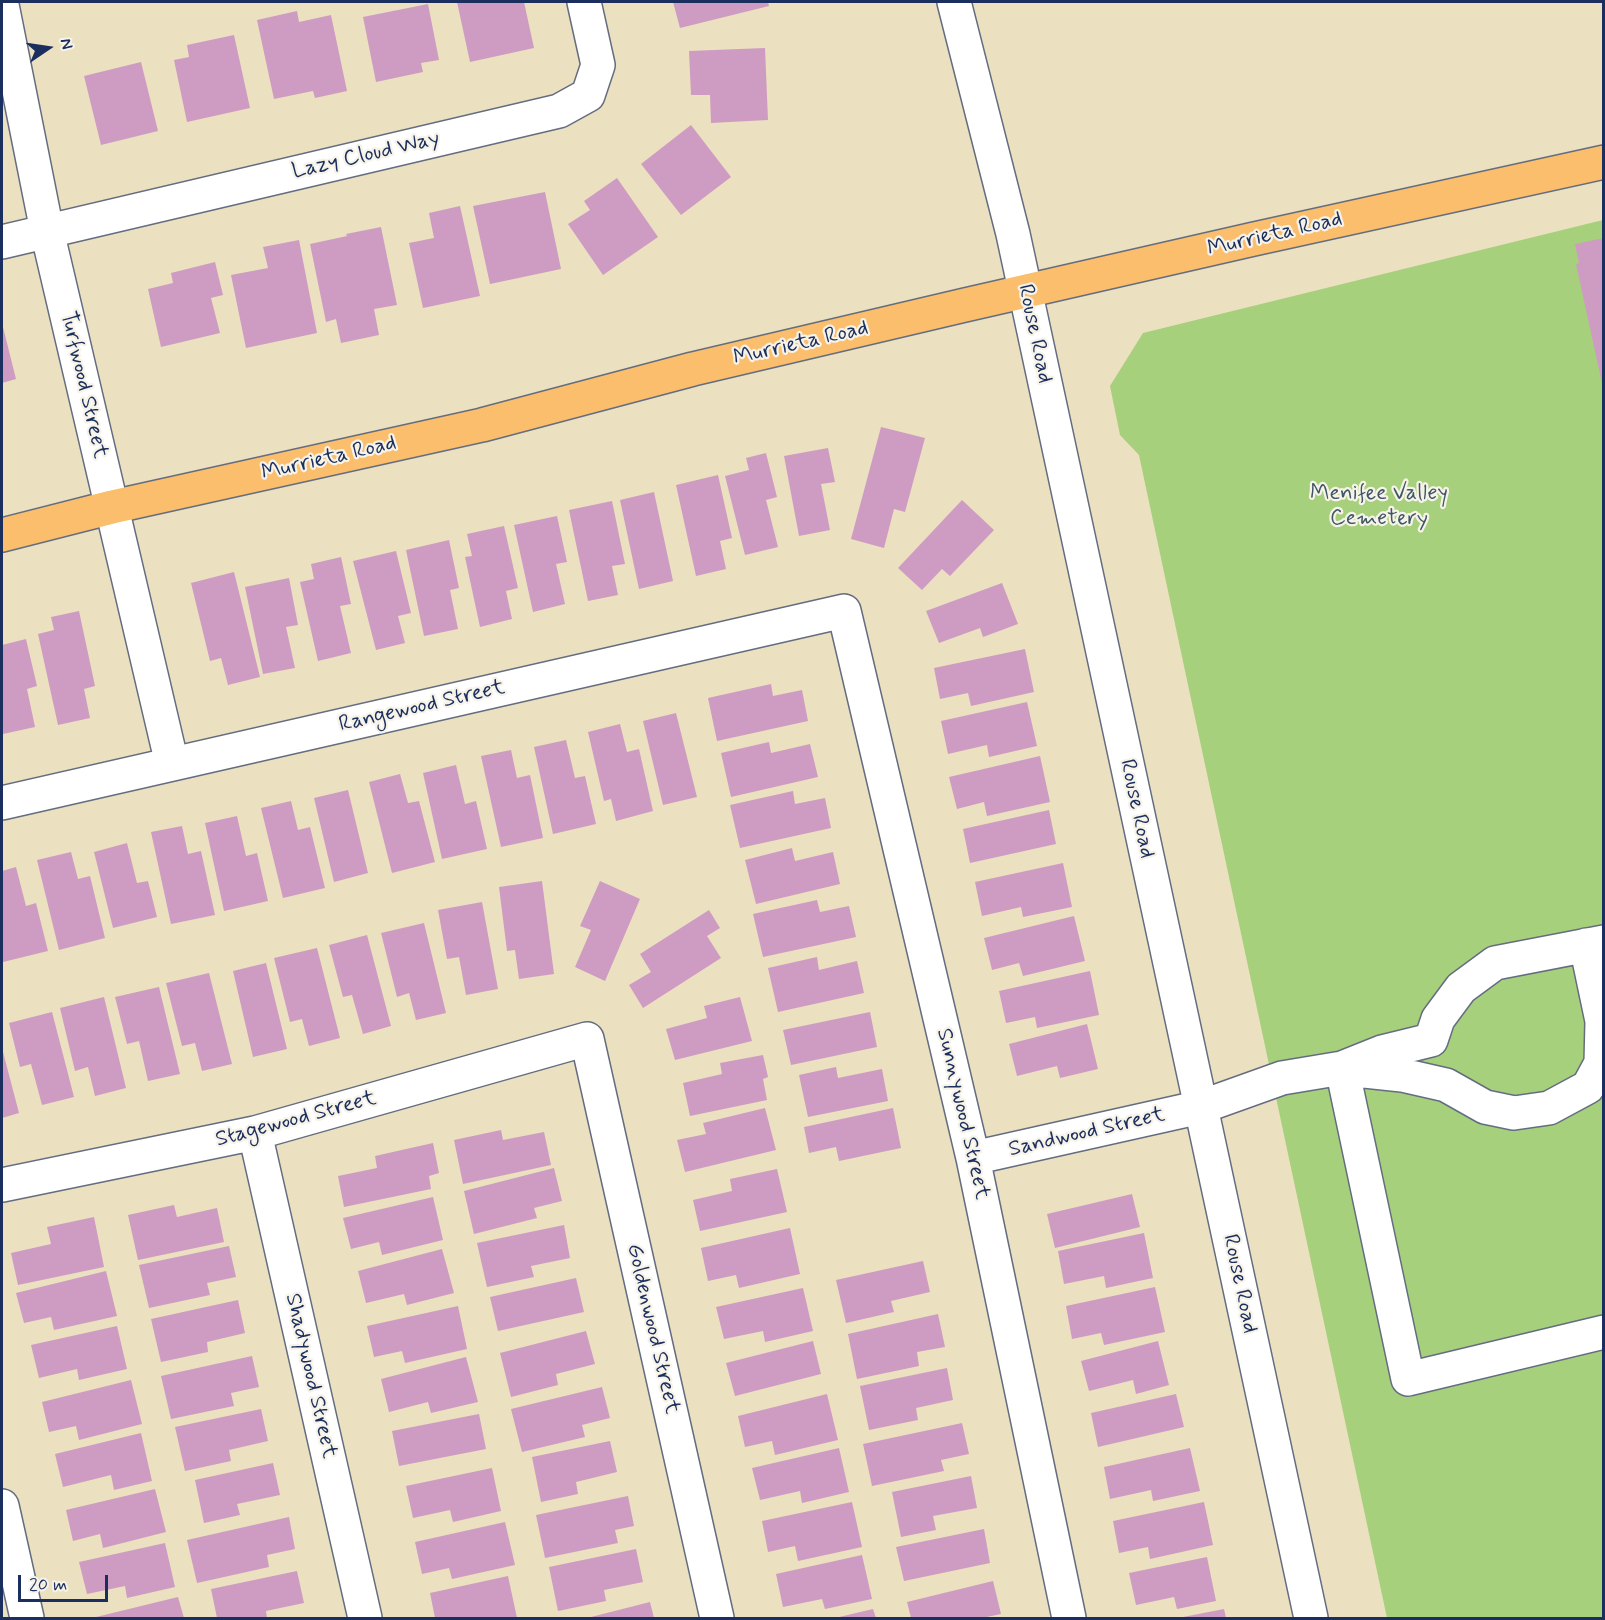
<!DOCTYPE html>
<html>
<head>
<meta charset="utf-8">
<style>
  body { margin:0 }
  #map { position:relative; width:1605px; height:1620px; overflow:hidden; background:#ebe0bf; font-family:Mynerve,sans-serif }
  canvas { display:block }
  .frame { position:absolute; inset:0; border:3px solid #1b2f5e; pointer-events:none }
  .north { position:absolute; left:18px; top:18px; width:60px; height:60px; -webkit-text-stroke:4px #f7f3e8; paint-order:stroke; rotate:77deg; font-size:16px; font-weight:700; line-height:24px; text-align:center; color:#1b2f5e }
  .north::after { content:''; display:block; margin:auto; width:21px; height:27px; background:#1b2f5e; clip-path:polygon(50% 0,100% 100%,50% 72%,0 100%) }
  .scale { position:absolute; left:18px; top:1575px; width:90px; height:27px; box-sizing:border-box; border:3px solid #1b2f5e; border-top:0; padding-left:8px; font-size:18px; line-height:21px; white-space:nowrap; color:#1b2f5e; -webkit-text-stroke:4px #f7f3e8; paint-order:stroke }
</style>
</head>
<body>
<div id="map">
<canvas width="1605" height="1620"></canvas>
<div class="frame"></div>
<div class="north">N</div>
<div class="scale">20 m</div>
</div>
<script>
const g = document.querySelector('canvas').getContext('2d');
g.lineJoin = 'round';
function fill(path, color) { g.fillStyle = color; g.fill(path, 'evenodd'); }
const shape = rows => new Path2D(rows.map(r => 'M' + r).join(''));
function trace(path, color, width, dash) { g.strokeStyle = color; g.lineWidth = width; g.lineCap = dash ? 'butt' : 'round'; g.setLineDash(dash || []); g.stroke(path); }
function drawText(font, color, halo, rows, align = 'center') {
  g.font = font + ' Mynerve,sans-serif'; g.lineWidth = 4.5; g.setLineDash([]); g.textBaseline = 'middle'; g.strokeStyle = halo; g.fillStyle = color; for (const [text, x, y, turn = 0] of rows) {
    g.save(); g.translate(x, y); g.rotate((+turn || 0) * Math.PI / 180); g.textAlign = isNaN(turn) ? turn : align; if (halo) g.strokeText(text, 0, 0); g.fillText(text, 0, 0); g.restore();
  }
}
fill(shape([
  [1603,220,1603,1618,1387,1618,1139,455,1120,435,1110,386,1143,333]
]), '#a6d07c');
fill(shape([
  [457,2,524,2,534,48,470,62],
  [673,2,768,2,769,6,680,28],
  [428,4,439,60,421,63,423,72,376,82,363,17],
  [297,11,299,22,331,15,347,91,315,98,313,91,274,99,257,20],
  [234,35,250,108,187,122,174,60,189,57,187,45],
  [765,48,768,120,711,123,710,95,691,95,689,51],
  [141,62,158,131,101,145,84,76],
  [691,125,731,177,681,215,641,164],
  [617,178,658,237,603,275,568,224,590,210,584,201],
  [545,192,561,269,490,284,473,206],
  [460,206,480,296,423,308,409,243,434,238,429,213],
  [381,227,397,305,374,309,379,335,341,343,336,319,326,322,310,244,347,236,346,234],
  [1604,238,1604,388,1603,388,1576,264,1579,263,1575,244],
  [299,240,317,333,246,348,231,275,268,268,263,247],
  [215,262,223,295,211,298,220,333,161,347,148,289,173,283,171,273],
  [2,327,3,327,16,379,2,383],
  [881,427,925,438,905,512,894,509,884,548,851,539],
  [828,448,835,482,821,484,830,530,799,536,784,456],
  [766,453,777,497,766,500,778,547,745,555,725,476,749,470,746,458],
  [718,475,732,538,720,541,726,569,696,576,676,485],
  [654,492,673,581,639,589,620,500],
  [962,500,994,530,950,576,942,569,922,590,898,568],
  [612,501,625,564,612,566,618,595,588,601,569,510],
  [557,516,567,562,556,564,565,604,533,612,514,525],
  [504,526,518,588,506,591,512,619,480,627,465,557,472,556,467,534],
  [449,540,459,588,450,590,458,629,424,636,406,550],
  [396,551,411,613,398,616,405,643,376,650,353,561],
  [341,557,351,604,340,606,351,653,318,661,300,582,314,579,311,564],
  [234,572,260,677,228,685,221,658,210,661,191,583],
  [289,578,298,625,286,627,295,668,263,674,245,587],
  [1002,583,1018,624,983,637,980,628,939,643,926,611],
  [79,611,95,686,84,689,90,718,58,725,38,634,54,630,51,617],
  [26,639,37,686,27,689,35,727,3,734,2,645],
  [1025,649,1034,692,971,706,968,693,940,699,934,668],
  [771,684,773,696,802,690,808,721,717,741,708,698],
  [1027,702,1037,746,989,757,987,745,948,754,941,721],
  [676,713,697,797,663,805,643,721],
  [620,724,627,752,639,749,653,811,616,821,611,799,604,801,588,732],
  [566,740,575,778,585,776,596,824,553,834,534,747],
  [769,742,771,753,810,744,818,777,731,797,721,753],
  [511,750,517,778,530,775,543,838,501,847,481,756],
  [1040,756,1050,802,987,816,984,802,957,809,949,777],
  [456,765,465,804,476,801,487,849,442,859,423,773],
  [400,774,408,803,419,801,435,862,392,873,369,782],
  [348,790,368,873,334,882,314,798],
  [793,791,795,804,825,798,831,828,740,848,730,805],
  [291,801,298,830,310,827,325,888,283,898,261,808],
  [1049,810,1056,844,970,863,963,829],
  [237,816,246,856,257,853,268,901,224,911,205,823],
  [182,826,188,854,201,851,215,915,171,924,151,832],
  [127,843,137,883,148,881,157,917,113,928,94,852],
  [792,848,795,861,833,852,840,884,756,904,745,860],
  [71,852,78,879,90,876,105,938,59,950,37,860],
  [1063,863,1072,907,1023,917,1021,907,982,916,975,882],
  [16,867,26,906,36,903,48,951,3,962,2,954,2,871],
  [542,881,554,974,519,979,515,950,507,951,499,887],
  [600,881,640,899,605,981,575,967,591,930,580,926],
  [817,900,820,912,849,906,856,937,763,957,753,914],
  [482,902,498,989,466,995,459,957,447,959,438,910],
  [709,910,720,928,707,936,721,958,643,1008,629,985,651,972,640,954],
  [1074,916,1085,961,1023,976,1019,963,992,970,984,938],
  [424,923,446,1013,416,1020,409,993,397,997,381,933],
  [367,935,391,1026,363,1034,352,995,343,997,329,945],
  [317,948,340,1038,309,1046,302,1019,290,1022,274,958],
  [817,957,819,970,857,961,864,993,778,1012,768,968],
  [266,963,287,1049,253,1057,233,971],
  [1090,971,1099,1015,1037,1028,1035,1017,1006,1023,999,991],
  [209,973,232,1064,202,1071,195,1043,182,1046,166,983],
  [159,987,180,1074,148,1081,139,1041,127,1044,115,997],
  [104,997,126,1088,95,1096,88,1067,75,1071,60,1008],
  [740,997,752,1041,675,1060,666,1029,707,1018,704,1006],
  [52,1012,74,1097,42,1105,31,1064,20,1067,9,1023],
  [870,1012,877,1047,791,1065,783,1030],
  [1087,1024,1098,1069,1060,1078,1057,1066,1017,1076,1009,1044],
  [2,1048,19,1113,2,1118],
  [763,1055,768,1077,763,1079,767,1100,690,1116,683,1083,722,1074,720,1063],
  [836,1067,838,1078,882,1069,888,1101,808,1117,799,1075],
  [765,1108,776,1150,685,1172,677,1140,706,1134,703,1123],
  [893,1108,901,1148,839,1161,836,1147,809,1153,804,1127],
  [501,1130,503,1140,544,1132,551,1165,463,1184,454,1140],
  [433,1143,439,1173,429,1176,431,1189,344,1207,338,1176,377,1168,375,1156],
  [554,1168,562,1201,534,1208,537,1218,474,1234,464,1191],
  [777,1169,787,1212,700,1231,693,1200,732,1191,730,1179],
  [1132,1194,1140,1227,1055,1248,1047,1214],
  [433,1197,443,1240,382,1255,379,1242,351,1249,343,1218],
  [174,1205,177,1217,217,1208,224,1242,138,1260,128,1215],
  [94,1217,104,1267,18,1285,11,1253,51,1244,47,1227],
  [564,1225,570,1258,531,1266,534,1277,487,1287,477,1243],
  [790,1228,800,1274,739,1288,736,1275,708,1281,701,1248],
  [1144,1233,1153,1278,1106,1288,1104,1276,1064,1284,1058,1251],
  [229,1246,236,1277,207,1283,210,1295,149,1308,139,1265],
  [442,1249,454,1293,407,1305,404,1294,366,1303,358,1271],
  [923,1261,930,1292,891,1301,894,1312,846,1323,836,1280],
  [106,1271,117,1316,54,1330,51,1317,24,1323,16,1293],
  [576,1278,584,1312,498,1331,490,1297],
  [1155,1287,1165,1332,1104,1345,1101,1333,1072,1339,1066,1306],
  [803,1288,813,1331,765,1342,763,1331,724,1339,716,1307],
  [238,1300,245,1333,207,1342,208,1352,161,1362,151,1319],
  [458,1306,467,1349,405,1363,402,1351,374,1357,367,1326],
  [938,1314,945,1347,917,1352,919,1366,857,1379,848,1334],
  [117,1326,127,1369,79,1380,77,1369,39,1378,31,1345],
  [586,1331,595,1364,556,1374,558,1385,511,1397,500,1353],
  [813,1341,821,1374,735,1396,726,1363],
  [1158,1341,1169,1385,1136,1394,1133,1380,1089,1391,1081,1361],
  [252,1356,259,1387,231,1393,234,1406,171,1419,161,1376],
  [466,1357,478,1402,431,1413,428,1402,389,1412,381,1379],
  [947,1368,953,1400,916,1408,918,1420,869,1430,860,1386],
  [131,1380,142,1424,79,1440,76,1426,49,1432,42,1402],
  [602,1387,610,1418,582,1425,585,1437,522,1452,511,1409],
  [827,1394,838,1440,775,1455,772,1441,745,1447,738,1416],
  [1176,1394,1184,1427,1098,1447,1091,1413],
  [261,1409,268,1441,229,1450,231,1461,185,1471,175,1427],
  [479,1414,486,1449,399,1466,392,1431],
  [962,1423,969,1454,941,1460,944,1471,872,1486,863,1444],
  [141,1433,152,1481,114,1490,111,1475,63,1487,55,1454],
  [610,1441,617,1472,576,1482,578,1494,541,1502,532,1457],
  [839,1448,849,1492,802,1503,800,1491,760,1500,752,1468],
  [1190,1448,1200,1491,1153,1501,1151,1490,1110,1499,1104,1467],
  [273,1463,280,1495,237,1504,240,1515,204,1523,195,1480],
  [492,1468,501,1511,453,1522,450,1510,413,1518,406,1486],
  [971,1476,977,1508,933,1516,936,1530,901,1537,892,1492],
  [155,1489,166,1532,103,1548,100,1534,73,1541,66,1510],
  [628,1496,634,1526,615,1530,618,1543,545,1558,536,1515],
  [852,1502,862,1547,798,1561,795,1546,768,1552,762,1521],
  [1204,1502,1213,1545,1150,1559,1148,1547,1119,1553,1113,1521],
  [289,1517,295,1549,267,1555,269,1567,197,1583,187,1540],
  [505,1522,515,1565,452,1579,449,1568,422,1574,415,1542],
  [984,1529,990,1563,904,1581,896,1547],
  [165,1543,175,1587,127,1598,125,1586,87,1594,79,1562],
  [636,1549,643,1582,604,1590,606,1601,558,1611,549,1567],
  [862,1555,872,1599,825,1609,822,1599,783,1607,776,1574],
  [1207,1557,1216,1601,1177,1609,1174,1597,1136,1605,1129,1573],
  [297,1571,304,1603,266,1611,267,1618,217,1618,211,1589],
  [508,1576,517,1618,435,1618,430,1593],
  [993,1581,1001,1614,982,1618,911,1618,907,1602],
  [178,1597,184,1618,92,1618],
  [650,1602,654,1618,587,1618],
  [873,1609,876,1618,835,1618],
  [1224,1609,1226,1618,1183,1618,1183,1617]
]), '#ce9cc2');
const minor = shape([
  [954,2,1013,234,1311,1618],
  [2,5,47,231,172,764],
  [2,242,559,111,588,95,598,65,584,2],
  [2,803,844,611,973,1158,1069,1618],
  [1342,1068,1408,1379,1604,1332],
  [1346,1069,1402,1075,1446,1085,1485,1107,1514,1113,1549,1108,1588,1087,1601,1063,1602,1021,1586,945],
  [255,1133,365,1618],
  [973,1158,1201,1107,1282,1078,1342,1068,1382,1052,1431,1040,1438,1019,1461,988,1495,963,1604,942],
  [2,1185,255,1133,587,1039,717,1618],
  [2,1506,27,1618]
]);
const major = shape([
  [2,535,112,507,482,425,693,369,965,305,1254,239,1604,162]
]);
trace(minor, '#646d80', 36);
trace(major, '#646d80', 36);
trace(minor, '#fff', 33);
trace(major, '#fabe6d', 33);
drawText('22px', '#1b2f5e', '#f7f3e8', [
  ["Lazy Cloud Way",366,156,-13],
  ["Murrieta Road",1275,235,-13],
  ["Rouse Road",1034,334,78],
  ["Murrieta Road",801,344,-13],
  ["Turfwood Street",83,385,77],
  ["Murrieta Road",329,459,-13],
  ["Rangewood Street",422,707,-13],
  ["Rouse Road",1136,809,78],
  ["Sunnywood Street",962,1114,77],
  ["Stagewood Street",296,1120,-15],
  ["Sandwood Street",1087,1133,-13],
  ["Rouse Road",1239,1284,78],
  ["Goldenwood Street",652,1329,77],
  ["Shadywood Street",310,1376,77]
]);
drawText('22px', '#3e5766', '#f7f3e8', [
  ["Menifee Valley",1379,494],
  ["Cemetery",1379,519]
]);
</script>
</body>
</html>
